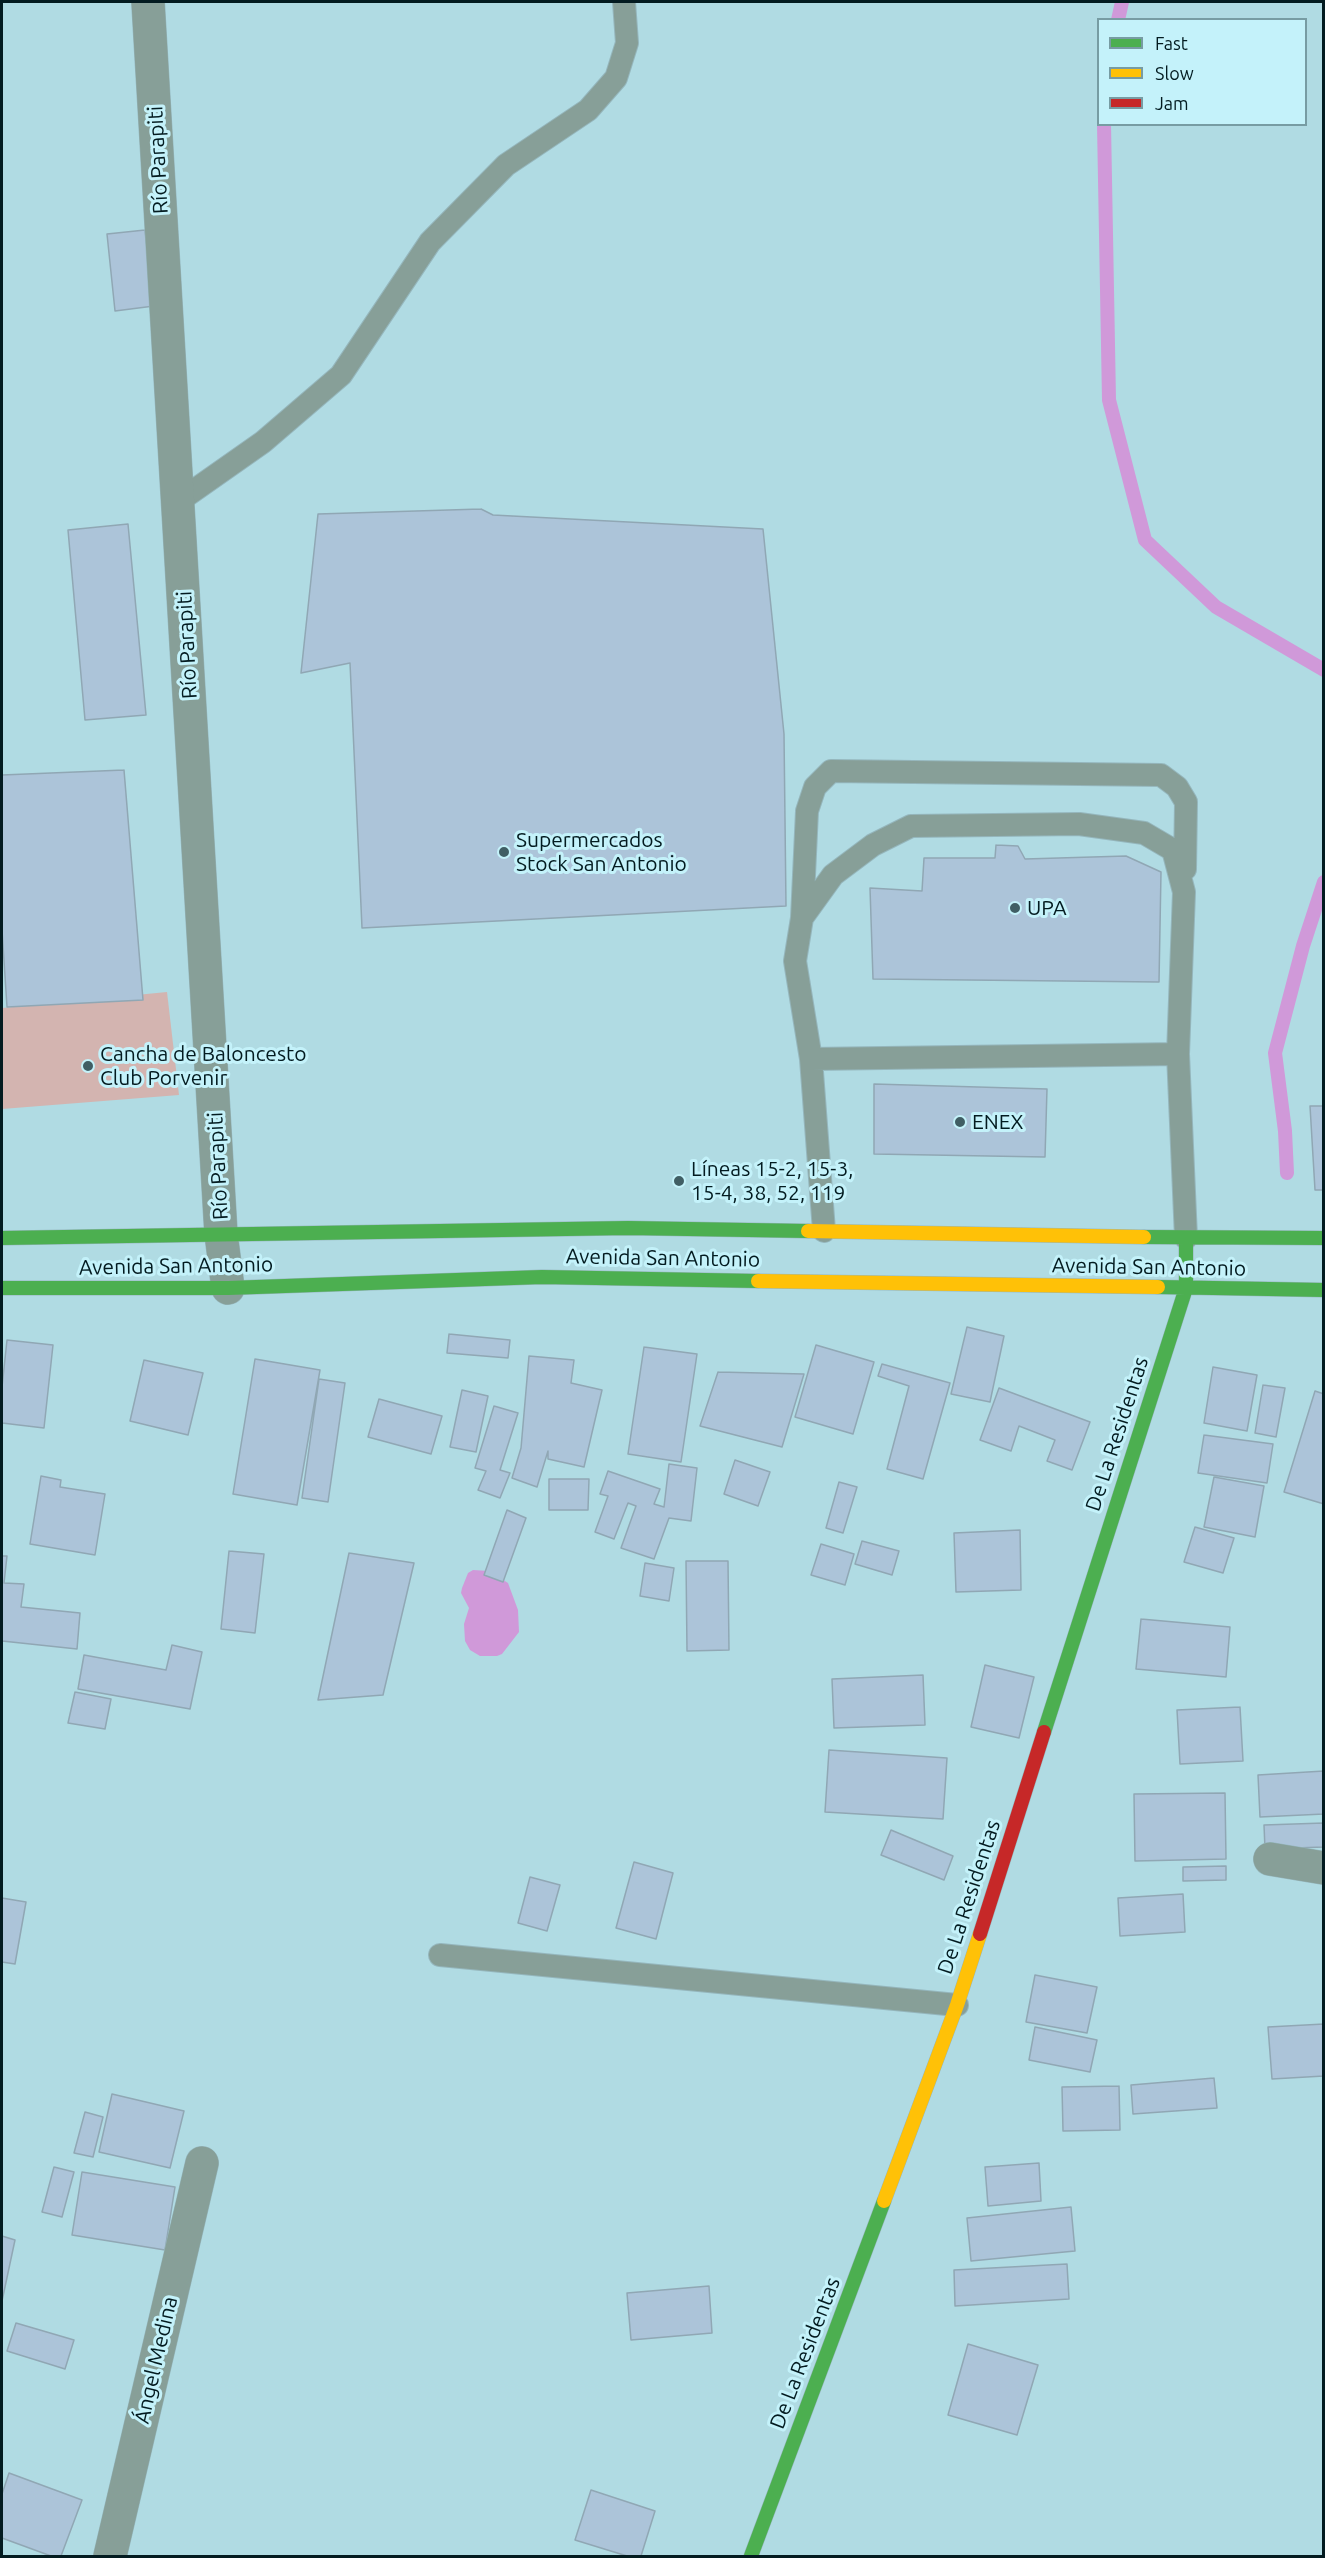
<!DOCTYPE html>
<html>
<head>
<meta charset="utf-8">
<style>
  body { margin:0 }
  #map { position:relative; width:1325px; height:2558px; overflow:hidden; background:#b0dbe3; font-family:Ubuntu,sans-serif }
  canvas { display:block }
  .frame { position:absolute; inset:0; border:3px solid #031b20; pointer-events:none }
  .legend { position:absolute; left:1097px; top:18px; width:210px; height:108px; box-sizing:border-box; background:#c4f2fa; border:2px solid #779ca3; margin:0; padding:8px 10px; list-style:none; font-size:18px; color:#031b20 }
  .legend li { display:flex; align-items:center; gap:12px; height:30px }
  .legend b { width:30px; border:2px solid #779ca3 }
</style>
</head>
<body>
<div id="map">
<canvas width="1325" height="2558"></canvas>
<div class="frame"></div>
<ul class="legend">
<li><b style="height:8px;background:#4caf50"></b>Fast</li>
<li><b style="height:8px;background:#ffc107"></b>Slow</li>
<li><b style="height:8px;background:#c62828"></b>Jam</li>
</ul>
</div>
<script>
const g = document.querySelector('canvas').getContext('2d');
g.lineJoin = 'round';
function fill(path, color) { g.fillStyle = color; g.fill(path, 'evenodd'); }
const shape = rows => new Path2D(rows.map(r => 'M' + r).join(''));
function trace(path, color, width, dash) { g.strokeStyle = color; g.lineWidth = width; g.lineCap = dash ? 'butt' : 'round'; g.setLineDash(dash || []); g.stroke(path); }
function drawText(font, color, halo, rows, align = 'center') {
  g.font = font + ' Ubuntu,sans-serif'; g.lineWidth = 6; g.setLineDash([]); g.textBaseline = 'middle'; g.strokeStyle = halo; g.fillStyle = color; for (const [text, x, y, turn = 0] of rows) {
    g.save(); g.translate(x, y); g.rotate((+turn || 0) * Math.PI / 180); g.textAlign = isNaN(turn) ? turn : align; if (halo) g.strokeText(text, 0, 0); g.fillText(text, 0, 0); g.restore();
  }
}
fill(shape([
  [167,992,179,1095,2,1109,2,1008]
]), '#d3b4b0');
fill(shape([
  [473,1570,489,1571,508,1583,518,1610,519,1632,502,1654,497,1656,480,1656,470,1650,465,1641,464,1624,469,1608,461,1593,462,1588,468,1573]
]), '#d099d9');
trace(shape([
  [1118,20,1122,2],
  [1104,124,1109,400,1145,540,1216,607,1324,670],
  [1287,1173,1285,1131,1275,1053,1303,946,1324,882]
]), '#d099d9', 14);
const building = shape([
  [145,230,154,306,115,311,107,234,145,230],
  [481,509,493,515,763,529,784,734,786,906,362,928,350,663,301,673,318,514,481,509],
  [128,524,146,715,85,720,68,530,128,524],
  [124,770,143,1000,7,1007,2,930,2,775,124,770],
  [996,845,1018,846,1025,859,1126,856,1161,872,1159,982,873,979,870,888,922,891,924,858,995,858,996,845],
  [874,1084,1047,1089,1045,1157,874,1154,874,1084],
  [1310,1106,1324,1106,1324,1190,1315,1190,1310,1106],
  [967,1327,1004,1336,990,1402,951,1394,967,1327],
  [449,1334,510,1340,508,1358,447,1353,449,1334],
  [7,1340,53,1345,44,1428,2,1423,2,1387,7,1340],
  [816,1345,874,1362,853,1434,795,1417,816,1345],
  [644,1347,697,1354,681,1462,628,1454,644,1347],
  [529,1356,574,1360,571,1383,602,1390,584,1467,548,1459,548,1451,537,1487,512,1478,521,1448,529,1356],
  [255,1359,320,1370,297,1505,233,1494,255,1359],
  [144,1360,203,1373,188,1435,130,1421,144,1360],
  [882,1364,950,1383,923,1479,887,1469,909,1386,878,1376,882,1364],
  [1213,1367,1257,1375,1247,1431,1204,1423,1213,1367],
  [718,1372,804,1374,782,1447,700,1426,718,1372],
  [319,1379,345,1383,328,1502,302,1498,319,1379],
  [1263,1385,1285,1388,1276,1437,1255,1433,1263,1385],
  [999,1388,1090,1422,1072,1470,1047,1461,1055,1440,1019,1426,1011,1451,980,1440,999,1388],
  [462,1390,488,1396,476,1452,450,1447,462,1390],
  [1315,1391,1324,1394,1324,1504,1284,1492,1315,1391],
  [379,1399,442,1416,431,1454,368,1437,379,1399],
  [494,1406,518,1413,500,1470,510,1473,500,1498,478,1490,486,1471,475,1468,494,1406],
  [1204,1435,1273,1444,1267,1483,1198,1473,1204,1435],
  [735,1460,770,1472,758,1506,724,1494,735,1460],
  [669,1464,697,1468,691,1521,669,1518,654,1559,621,1548,636,1506,628,1503,614,1539,595,1532,608,1496,600,1494,608,1471,660,1489,654,1504,664,1507,669,1464],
  [41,1476,61,1480,60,1487,105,1494,95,1555,30,1544,41,1476],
  [1214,1477,1264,1486,1255,1537,1204,1527,1214,1477],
  [549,1479,589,1479,588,1510,549,1510,549,1479],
  [839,1482,857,1487,843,1533,826,1528,839,1482],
  [507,1510,526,1518,503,1582,484,1575,507,1510],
  [1195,1527,1234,1538,1223,1573,1184,1562,1195,1527],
  [1020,1530,1021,1590,956,1592,954,1533,1020,1530],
  [862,1541,899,1551,892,1575,855,1564,862,1541],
  [821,1544,854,1554,845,1585,811,1575,821,1544],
  [229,1551,264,1554,255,1633,221,1629,229,1551],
  [349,1553,414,1563,383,1695,318,1700,349,1553],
  [2,1556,7,1556,4,1583,24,1584,21,1607,80,1613,77,1649,2,1641,2,1556],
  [686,1561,728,1561,729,1650,687,1651,686,1561],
  [645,1563,674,1568,669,1601,640,1596,645,1563],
  [1141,1619,1230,1627,1226,1677,1136,1669,1141,1619],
  [172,1645,202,1652,190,1709,78,1689,84,1655,166,1670,172,1645],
  [985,1665,1034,1677,1019,1738,971,1727,985,1665],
  [923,1675,925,1725,834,1728,832,1679,923,1675],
  [75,1692,111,1699,105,1729,68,1723,75,1692],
  [1240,1707,1243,1761,1180,1764,1177,1710,1240,1707],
  [829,1750,947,1758,943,1819,825,1812,829,1750],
  [1324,1771,1324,1814,1260,1817,1258,1775,1324,1771],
  [1225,1793,1226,1859,1135,1861,1134,1794,1225,1793],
  [1324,1823,1324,1847,1265,1849,1264,1825,1324,1823],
  [891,1830,953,1856,944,1880,881,1855,891,1830],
  [634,1862,673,1873,656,1939,616,1928,634,1862],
  [1226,1866,1226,1880,1183,1881,1183,1867,1226,1866],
  [530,1877,560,1885,547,1931,518,1923,530,1877],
  [1183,1894,1185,1932,1120,1936,1118,1898,1183,1894],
  [2,1898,26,1902,15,1964,2,1962,2,1898],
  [1035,1975,1097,1987,1087,2033,1026,2022,1035,1975],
  [1324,2024,1324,2076,1272,2079,1268,2027,1324,2024],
  [1035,2027,1097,2040,1090,2072,1029,2060,1035,2027],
  [1214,2078,1217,2108,1133,2114,1131,2085,1214,2078],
  [1119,2086,1120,2130,1063,2131,1062,2087,1119,2086],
  [112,2094,184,2111,170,2168,99,2152,112,2094],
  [85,2112,103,2117,93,2157,74,2153,85,2112],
  [1039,2163,1041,2201,988,2206,985,2167,1039,2163],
  [54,2167,74,2172,62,2217,42,2212,54,2167],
  [82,2172,175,2187,165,2250,72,2235,82,2172],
  [1071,2207,1075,2251,971,2261,967,2218,1071,2207],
  [2,2236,15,2240,2,2301,2,2236],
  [1067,2264,1069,2299,955,2306,954,2270,1067,2264],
  [709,2286,712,2333,631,2340,627,2293,709,2286],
  [16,2323,74,2340,65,2369,7,2351,16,2323],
  [968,2344,1038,2365,1017,2435,948,2415,968,2344],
  [9,2473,82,2500,61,2556,51,2556,2,2538,2,2494,9,2473],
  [591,2490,655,2511,641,2556,627,2556,575,2540,591,2490]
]);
fill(building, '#acc4d9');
trace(building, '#90a7b4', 1.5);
const lane = shape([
  [179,501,263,442,341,375,430,242,506,165,588,110,616,78,627,43,624,2],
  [802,918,807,811,815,787,831,771,1161,775,1177,787,1186,802,1185,869],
  [811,1059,795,961,802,918,833,875,873,845,911,826,1079,824,1144,833,1173,850,1184,892,1178,1054],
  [824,1231,811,1059,1178,1054,1186,1238],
  [440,1955,957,2005]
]);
const street = shape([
  [148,2,221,1234,228,1288],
  [1270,1859,1324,1868],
  [110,2556,202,2163]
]);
const fast = shape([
  [1144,1237,1324,1238],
  [2,1238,628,1228,808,1231],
  [1158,1287,1324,1290],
  [2,1288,228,1288,542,1277,758,1281],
  [1044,1732,1186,1288,1186,1238],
  [751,2556,884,2201]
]);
const slow = shape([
  [808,1231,1144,1237],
  [758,1281,1158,1287],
  [884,2201,957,2005,980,1934]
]);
const jam = shape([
  [980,1934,1044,1732]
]);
trace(lane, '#95b6bc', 24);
trace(street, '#95b6bc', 34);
trace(fast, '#95b6bc', 15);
trace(slow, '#95b6bc', 15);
trace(jam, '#95b6bc', 15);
trace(lane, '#879f98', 22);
trace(street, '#879f98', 33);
trace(fast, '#4caf50', 14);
trace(slow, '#ffc107', 14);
trace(jam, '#c62828', 14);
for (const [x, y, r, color] of [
  [504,852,6,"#405e64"],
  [1015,908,6,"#405e64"],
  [88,1066,6,"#405e64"],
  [960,1122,6,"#405e64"],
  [679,1181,6,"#405e64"]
]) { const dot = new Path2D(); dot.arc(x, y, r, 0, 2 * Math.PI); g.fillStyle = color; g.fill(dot); trace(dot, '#c4f2fa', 2); }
drawText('21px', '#031b20', '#c4f2fa', [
  ["Río Parapiti",158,160,-93],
  ["Río Parapiti",187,645,-93],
  ["Río Parapiti",218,1166,-93],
  ["Avenida San Antonio",663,1258,1],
  ["Avenida San Antonio",176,1266,-1],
  ["Avenida San Antonio",1149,1267,1],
  ["De La Residentas",1117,1434,-72],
  ["De La Residentas",969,1897,-72],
  ["De La Residentas",805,2353,-69],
  ["Ángel Medina",156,2360,-77]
]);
drawText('21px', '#031b20', '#c4f2fa', [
  ["Supermercados",516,840],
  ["Stock San Antonio",516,864],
  ["UPA",1027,908],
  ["Cancha de Baloncesto",100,1054],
  ["Club Porvenir",100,1078],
  ["ENEX",972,1122],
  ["Líneas 15-2, 15-3,",691,1169],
  ["15-4, 38, 52, 119",691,1193]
], 'left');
</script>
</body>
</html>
